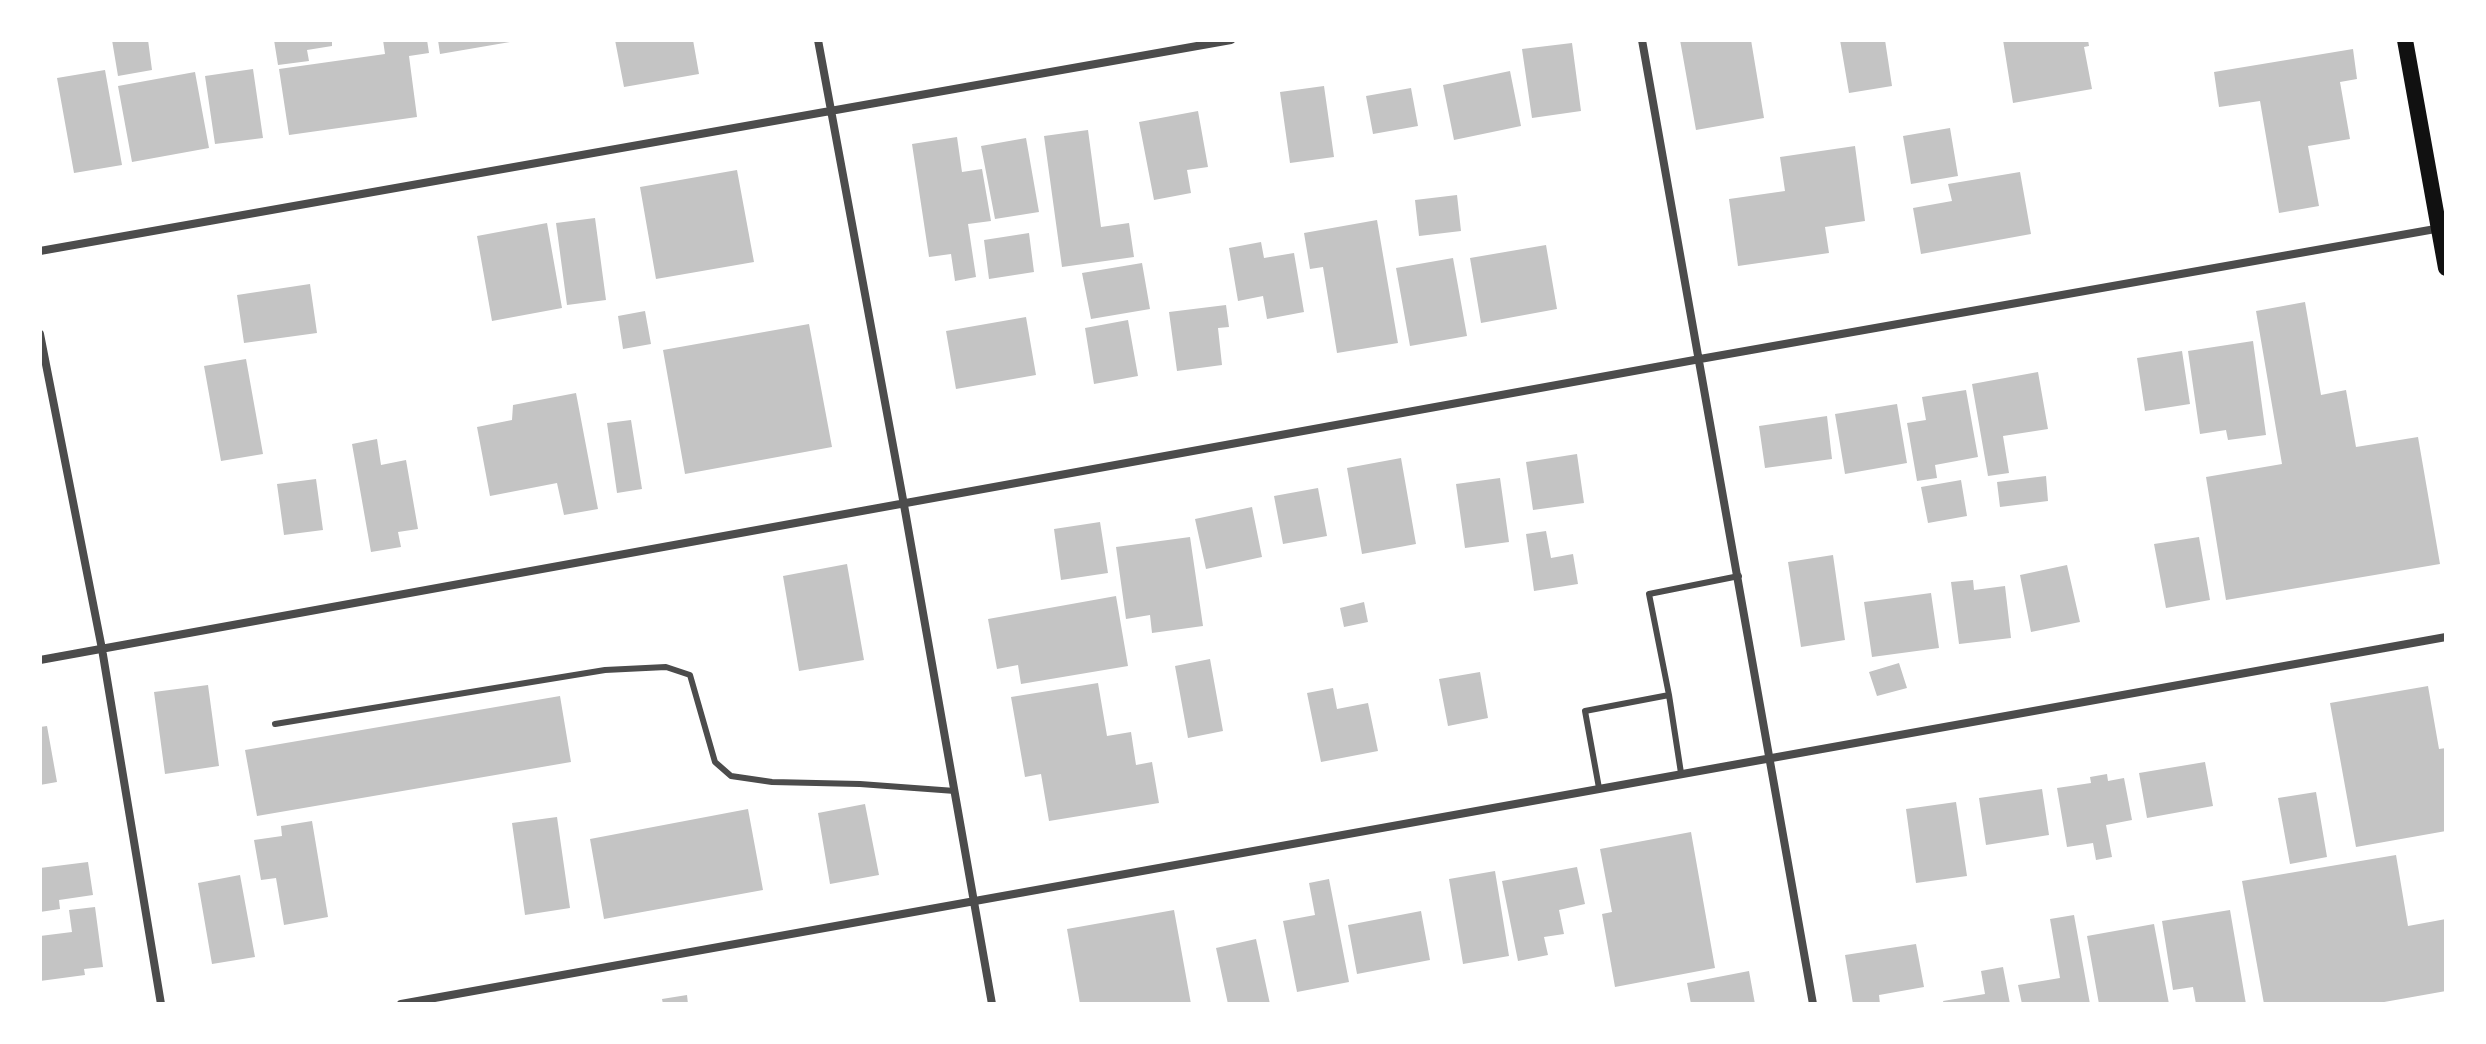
<!DOCTYPE html>
<html>
<head>
<meta charset="utf-8">
<style>
  body { margin:0 }
  #map { position:relative; width:2486px; height:1044px; overflow:hidden; background:#fff; font-family:Karla,sans-serif }
  canvas { display:block }
  .frame { position:absolute; inset:0; border:42px solid #fff; pointer-events:none }
</style>
</head>
<body>
<div id="map">
<canvas width="2486" height="1044"></canvas>
<div class="frame"></div>
</div>
<script>
const g = document.querySelector('canvas').getContext('2d');
g.lineJoin = 'round';
function fill(path, color) { g.fillStyle = color; g.fill(path, 'evenodd'); }
const shape = rows => new Path2D(rows.map(r => 'M' + r).join(''));
function trace(path, color, width, dash) { g.strokeStyle = color; g.lineWidth = width; g.lineCap = dash ? 'butt' : 'round'; g.setLineDash(dash || []); g.stroke(path); }
fill(shape([
  [112,40,148,40,152,70,118,76],
  [274,40,332,40,332,46,307,50,309,61,278,65],
  [383,40,427,40,429,53,409,56,417,117,289,135,279,69,385,54],
  [438,40,510,40,510,42,440,54],
  [615,40,693,40,699,74,624,87],
  [1680,40,1751,40,1764,118,1696,130],
  [1840,40,1885,40,1892,86,1849,93],
  [2003,40,2088,40,2089,46,2084,47,2092,89,2013,103],
  [1572,43,1581,111,1532,118,1522,49],
  [2353,49,2357,79,2340,82,2350,139,2308,146,2319,206,2279,213,2260,101,2219,107,2214,72],
  [253,69,263,138,215,144,205,76],
  [105,70,122,165,74,173,57,78],
  [1510,71,1521,126,1454,140,1443,85],
  [195,72,209,148,132,162,118,86],
  [1324,86,1334,157,1290,163,1280,92],
  [1411,88,1418,126,1373,134,1366,96],
  [1198,111,1208,167,1187,170,1191,193,1154,200,1139,122],
  [1950,128,1958,176,1911,184,1903,136],
  [1088,130,1101,227,1129,223,1134,257,1062,267,1044,136],
  [957,137,962,172,982,169,991,221,968,224,976,277,955,281,951,254,929,257,912,144],
  [1026,138,1039,212,995,219,981,146],
  [1855,146,1865,221,1825,227,1829,253,1738,266,1729,199,1785,191,1780,157],
  [737,170,754,262,656,279,640,187],
  [2020,172,2031,234,1921,254,1913,208,1952,201,1948,184],
  [1457,195,1461,231,1419,236,1415,200],
  [595,218,606,300,567,305,556,223],
  [1377,220,1398,343,1337,353,1323,267,1310,269,1304,233],
  [547,223,562,308,492,321,477,236],
  [1029,233,1034,272,989,279,984,240],
  [1261,242,1264,258,1294,253,1304,312,1267,319,1263,296,1238,301,1229,248],
  [1546,245,1557,309,1481,323,1470,258],
  [1453,258,1467,336,1410,346,1396,268],
  [1142,263,1150,309,1091,319,1082,273],
  [310,284,317,333,244,343,237,295],
  [2305,302,2321,395,2346,390,2356,447,2418,437,2440,564,2226,600,2206,477,2282,464,2256,311],
  [1226,305,1229,327,1218,328,1222,365,1177,371,1169,312],
  [645,311,651,344,623,349,618,316],
  [1026,317,1036,375,956,389,946,331],
  [1128,320,1138,376,1094,384,1085,328],
  [809,324,832,447,685,474,663,350],
  [2253,341,2266,435,2228,440,2226,430,2200,434,2188,351],
  [2182,351,2190,404,2145,411,2137,358],
  [246,359,263,454,221,461,204,366],
  [2038,372,2048,429,2003,436,2009,473,1988,476,1972,384],
  [1966,390,1978,457,1935,465,1937,478,1917,481,1907,423,1926,420,1922,397],
  [576,393,598,509,564,515,557,483,490,496,477,427,512,420,513,405],
  [1897,404,1907,463,1845,474,1835,414],
  [1827,416,1832,459,1765,468,1759,426],
  [631,420,642,489,617,493,607,423],
  [377,439,381,465,406,460,418,529,398,532,401,547,371,552,352,444],
  [1577,454,1584,503,1533,510,1526,462],
  [1401,458,1416,544,1362,554,1347,468],
  [2046,476,2048,501,2000,507,1997,482],
  [1500,478,1509,542,1465,548,1456,484],
  [316,479,323,530,284,535,277,484],
  [1961,480,1967,516,1928,523,1921,487],
  [1318,488,1327,536,1283,544,1274,496],
  [1252,507,1262,557,1206,569,1195,519],
  [1100,522,1108,573,1061,580,1054,529],
  [1546,531,1551,558,1573,554,1578,584,1534,591,1526,534],
  [1190,537,1203,626,1152,633,1150,615,1126,619,1116,547],
  [2199,537,2210,600,2166,608,2154,544],
  [1833,555,1845,640,1801,647,1788,562],
  [847,564,864,660,799,671,783,576],
  [2067,565,2080,622,2031,632,2020,575],
  [1973,580,1974,590,2005,586,2011,638,1959,644,1951,582],
  [1931,593,1939,648,1872,657,1864,602],
  [1116,596,1128,666,1021,684,1018,665,997,669,988,619],
  [1364,602,1368,622,1344,627,1340,608],
  [1210,659,1223,731,1188,738,1175,666],
  [1899,663,1907,688,1877,696,1869,672],
  [1480,672,1488,718,1448,726,1439,679],
  [1098,683,1107,736,1131,732,1136,765,1152,762,1159,803,1049,821,1041,774,1025,777,1011,697],
  [208,685,219,766,165,774,154,692],
  [2428,686,2439,749,2446,748,2446,831,2356,847,2330,703],
  [1333,688,1337,709,1368,703,1378,751,1321,762,1307,693],
  [560,696,571,762,257,816,245,750],
  [47,726,57,782,40,785,40,727],
  [2205,762,2213,806,2147,818,2139,773],
  [2107,774,2108,781,2124,778,2132,820,2106,825,2112,857,2096,860,2093,843,2067,847,2057,788,2091,783,2090,777],
  [2042,789,2049,835,1986,845,1979,798],
  [2316,792,2327,857,2290,864,2278,798],
  [1956,802,1967,876,1916,883,1906,809],
  [865,804,879,875,830,884,818,813],
  [748,809,763,890,604,919,590,839],
  [557,817,570,908,525,915,512,823],
  [312,821,328,917,284,925,276,878,261,880,254,840,282,836,281,826],
  [1691,832,1715,968,1615,987,1602,914,1612,912,1600,849],
  [2396,855,2408,926,2446,919,2446,991,2373,1004,2264,1004,2242,881],
  [88,862,93,895,59,900,60,909,40,912,40,868],
  [1577,867,1585,904,1559,910,1564,934,1544,937,1548,955,1518,961,1502,881],
  [1495,871,1509,956,1463,964,1449,879],
  [240,875,255,957,212,964,198,883],
  [1329,879,1349,982,1297,992,1283,921,1315,915,1309,883],
  [95,907,103,967,84,969,85,975,40,981,40,936,72,932,69,910],
  [1174,910,1191,1004,1080,1004,1067,929],
  [2230,910,2246,1004,2196,1004,2193,987,2173,990,2162,921],
  [1421,911,1430,960,1357,974,1348,925],
  [2074,915,2090,1004,2022,1004,2018,985,2060,978,2050,919],
  [2154,924,2169,1004,2099,1004,2087,936],
  [1256,939,1270,1004,1228,1004,1216,948],
  [1916,944,1924,987,1879,995,1880,1004,1853,1004,1845,955],
  [2003,967,2010,1004,1944,1004,1943,1001,1985,994,1981,971],
  [1749,971,1755,1004,1691,1004,1687,983],
  [687,995,688,1004,663,1004,662,999]
]), '#c4c4c4');
trace(shape([
  [1669,695,1649,594,1739,576],
  [275,724,605,670,666,667,690,675,715,762,731,776,772,782,860,784,955,791],
  [1599,788,1585,711,1669,695,1681,773]
]), '#4c4c4c', 6);
trace(shape([
  [818,40,904,505,992,1004],
  [1642,40,1813,1004],
  [40,251,1231,40],
  [40,334,102,649,161,1004],
  [40,660,1700,359,2441,228],
  [401,1004,2446,637]
]), '#4c4c4c', 8);
trace(shape([
  [2405,40,2446,268]
]), '#111', 16);
</script>
</body>
</html>
